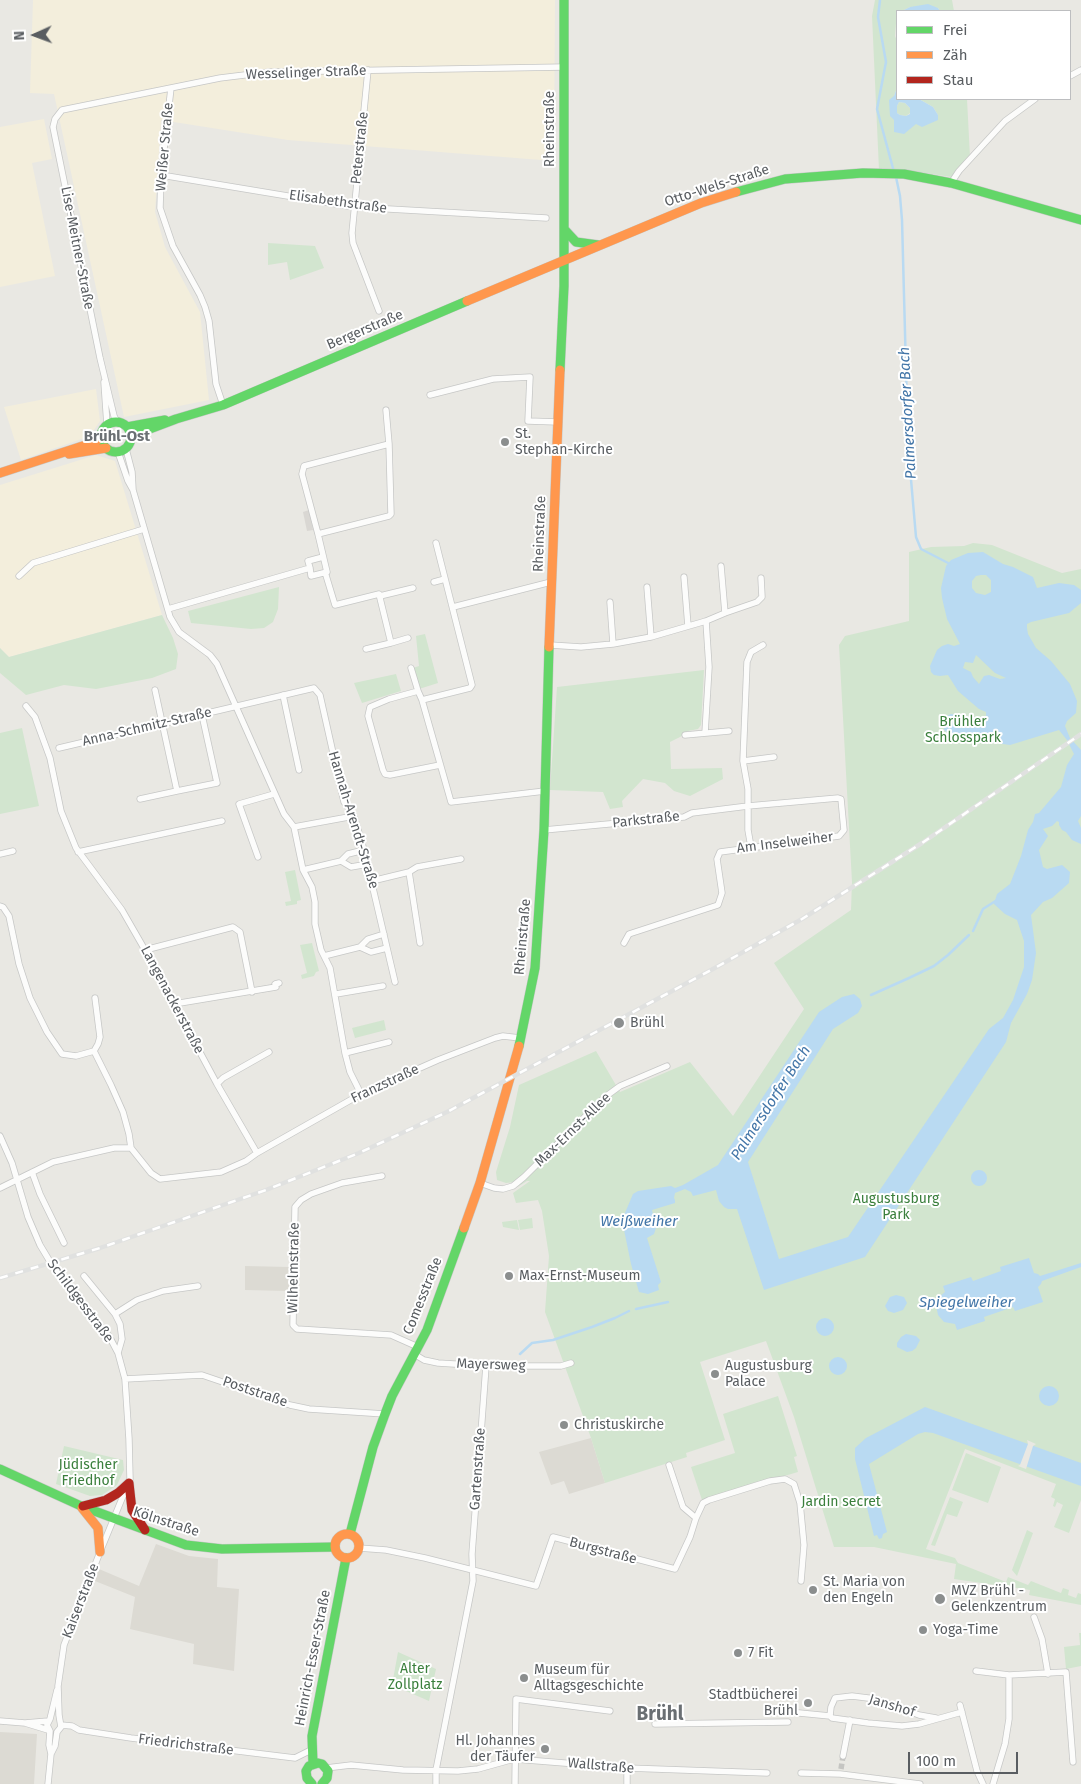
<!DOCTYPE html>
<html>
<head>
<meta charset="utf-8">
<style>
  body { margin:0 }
  #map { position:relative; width:1081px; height:1784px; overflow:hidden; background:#e9e8e3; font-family:"Fira Sans",sans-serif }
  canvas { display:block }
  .legend { position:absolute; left:896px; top:10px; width:175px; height:90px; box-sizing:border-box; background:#fff; border:1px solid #bdbec0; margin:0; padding:6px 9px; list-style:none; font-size:15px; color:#595d61 }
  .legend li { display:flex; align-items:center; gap:10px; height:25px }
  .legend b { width:25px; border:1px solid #bdbec0 }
  .north { position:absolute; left:10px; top:10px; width:50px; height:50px; -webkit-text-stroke:4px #fff; paint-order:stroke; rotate:268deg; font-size:14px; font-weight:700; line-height:20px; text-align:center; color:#595d61 }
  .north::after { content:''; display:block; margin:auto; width:18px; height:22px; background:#595d61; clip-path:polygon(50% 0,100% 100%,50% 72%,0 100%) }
  .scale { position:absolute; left:908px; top:1752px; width:110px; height:22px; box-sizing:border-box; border:2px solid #595d61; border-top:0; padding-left:6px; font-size:15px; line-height:18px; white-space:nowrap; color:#595d61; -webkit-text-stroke:4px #fff; paint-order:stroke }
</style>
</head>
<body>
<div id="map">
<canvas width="1081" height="1784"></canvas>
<ul class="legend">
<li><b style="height:6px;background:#63d668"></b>Frei</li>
<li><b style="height:6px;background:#ff974d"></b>Zäh</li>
<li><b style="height:6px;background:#b3261e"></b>Stau</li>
</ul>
<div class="north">N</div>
<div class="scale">100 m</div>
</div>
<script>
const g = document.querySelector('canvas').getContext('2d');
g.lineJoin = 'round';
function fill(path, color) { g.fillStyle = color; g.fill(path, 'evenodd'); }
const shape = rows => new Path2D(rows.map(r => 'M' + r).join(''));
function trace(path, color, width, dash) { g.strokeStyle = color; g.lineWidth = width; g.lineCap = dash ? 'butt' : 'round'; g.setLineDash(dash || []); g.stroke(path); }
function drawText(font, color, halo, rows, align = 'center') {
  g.font = font + ' "Fira Sans",sans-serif'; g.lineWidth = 4; g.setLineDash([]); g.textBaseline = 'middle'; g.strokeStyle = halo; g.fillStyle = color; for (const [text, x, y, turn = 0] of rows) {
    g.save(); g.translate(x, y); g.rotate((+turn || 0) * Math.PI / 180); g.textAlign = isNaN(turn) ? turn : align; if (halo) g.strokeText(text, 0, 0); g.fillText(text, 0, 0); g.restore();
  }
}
fill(shape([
  [33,0,555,0,554,161,288,140,161,120,155,212,165,247,200,312,209,400,124,417,54,94,30,93],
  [44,119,52,159,32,163,55,276,0,287,0,127],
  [96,389,100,421,90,436,21,460,4,407],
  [96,455,115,461,162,615,9,657,0,648,0,485]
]), '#f3eedc');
fill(shape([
  [309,510,313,530,307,531,303,512]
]), '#d9d7d3');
fill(shape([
  [245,1266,289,1267,289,1291,245,1290],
  [591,1438,605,1483,569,1494,564,1481,551,1485,539,1452],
  [156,1544,189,1556,218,1559,217,1587,239,1589,234,1671,193,1664,194,1644,130,1629,135,1597,95,1581,99,1569,139,1586],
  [0,1732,37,1734,34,1784,0,1784]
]), '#dcdad3');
fill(shape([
  [875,0,952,0,954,11,940,11,938,8,910,7,902,11,897,11,895,36,897,41,897,88,894,96,894,132,938,115,933,107,919,99,967,99,970,157,951,177,906,170,879,170,872,16],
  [899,102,905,103,910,108,910,113,906,116,900,115,897,113,897,106],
  [268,243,315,246,324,268,290,280,287,262,268,265],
  [973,543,992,545,1062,573,1081,569,1081,1500,1069,1533,1054,1527,1063,1505,1057,1502,1055,1507,1053,1506,1055,1499,1051,1497,1056,1484,965,1449,926,1549,955,1558,958,1563,1006,1582,1008,1577,1028,1585,1031,1581,1061,1593,1063,1588,1069,1590,1068,1595,1076,1598,1078,1593,1081,1594,1081,1605,1029,1595,1030,1590,954,1579,956,1564,874,1547,834,1547,794,1417,766,1341,700,1362,725,1440,686,1453,687,1457,605,1483,591,1438,545,1312,549,1256,542,1211,538,1200,516,1203,513,1193,530,1181,527,1181,516,1188,523,1181,506,1183,497,1180,496,1172,510,1127,519,1085,596,1051,620,1092,690,1062,733,1116,804,1009,774,963,851,910,852,882,839,645,845,636,909,621,909,552,931,547,964,546],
  [279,587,278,609,273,622,264,628,251,629,191,623,188,611],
  [162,615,173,638,178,654,176,669,152,678,96,689,64,685,26,695,0,673,0,648,9,657],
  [425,634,438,683,419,689,413,668,419,666,416,636],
  [704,670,701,725,698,729,688,731,680,737,670,742,671,769,722,768,723,779,690,796,674,791,665,783,643,779,622,801,623,807,610,809,603,792,550,790,557,687],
  [396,674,401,691,362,703,354,683],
  [22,728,39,806,0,814,0,733],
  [295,870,301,900,297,901,297,904,286,906,285,902,291,901,285,872],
  [312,943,319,971,316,972,314,976,302,979,301,975,307,973,300,945],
  [384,1020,386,1030,355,1038,352,1028],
  [532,1218,533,1228,520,1230,518,1220],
  [517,1220,519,1230,503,1227,502,1222],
  [778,1396,797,1456,794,1457,798,1472,702,1500,691,1467,735,1453,723,1414],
  [64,1446,123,1460,124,1470,117,1485,102,1495,90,1496,56,1484],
  [966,1453,1001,1467,988,1503,952,1490],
  [950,1497,963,1502,957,1517,947,1514,935,1546,931,1545],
  [1027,1530,1033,1533,1017,1576,1012,1570],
  [1079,1633,1081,1633,1081,1666,1066,1669,1064,1647,1080,1645],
  [398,1652,436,1669,429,1701,392,1685]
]), '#d2e5cf');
fill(shape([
  [928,4,938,8,940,11,902,11,910,7],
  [897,88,897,99,919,99,933,107,938,115,938,120,922,127,916,124,904,134,894,132,894,120,890,116,889,100,894,96],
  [899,102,905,103,910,108,910,114,906,116,900,115,897,113,897,106],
  [983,552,1003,564,1013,567,1033,577,1037,588,1059,583,1074,585,1081,590,1081,603,1069,613,1031,622,1027,624,1027,628,1028,634,1036,648,1051,661,1070,684,1077,701,1076,713,1067,721,1065,726,1070,738,1081,750,1081,816,1078,821,1081,828,1081,844,1072,840,1066,832,1062,830,1059,825,1059,822,1057,821,1052,826,1043,829,1048,836,1039,850,1043,867,1047,869,1062,865,1070,872,1069,883,1052,898,1043,902,1031,915,1036,953,1032,980,1027,994,1011,1023,1006,1042,865,1257,764,1290,737,1209,728,1209,724,1207,719,1201,716,1190,693,1196,691,1192,685,1189,675,1193,674,1198,675,1200,675,1203,652,1210,656,1228,654,1234,647,1238,661,1282,658,1285,659,1290,648,1294,639,1292,631,1264,622,1220,633,1194,638,1191,671,1186,675,1188,683,1185,718,1165,819,1012,842,997,854,994,860,999,862,1006,858,1013,833,1029,748,1162,779,1259,848,1237,989,1029,1003,1018,1013,1000,1024,967,1024,941,1017,920,1005,914,994,904,997,894,1010,884,1021,856,1028,830,1033,822,1035,814,1039,813,1061,787,1067,765,1074,754,1067,740,1059,730,1010,745,967,739,954,735,945,731,942,724,943,718,951,714,980,718,986,716,986,712,979,709,958,691,948,675,940,676,934,675,931,672,930,666,937,650,942,646,948,644,954,646,960,644,947,619,942,598,941,588,946,566,951,560,968,553],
  [981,575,986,575,991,580,991,592,985,595,976,593,972,588,972,581,976,576],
  [976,655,995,673,1006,678,1000,679,989,675,984,676,979,684,973,677,971,672,963,668,965,662,973,663],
  '971 1178a8 8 0 1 1 16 0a8 8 0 1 1-16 0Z',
  [1029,1258,1034,1273,1038,1274,1040,1276,1081,1263,1081,1267,1042,1281,1041,1284,1038,1287,1043,1302,1015,1311,1013,1307,984,1317,985,1321,957,1330,955,1324,944,1322,938,1315,936,1305,939,1297,945,1292,943,1286,971,1277,973,1281,1001,1271,1000,1267],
  [896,1295,904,1297,907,1303,903,1310,894,1313,888,1311,885,1306,890,1297],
  '816 1327a9 9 0 1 1 18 0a9 9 0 1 1-18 0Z',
  [906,1334,916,1336,920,1340,916,1348,912,1351,907,1352,897,1347,897,1343,901,1337],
  '829 1366a9 9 0 1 1 18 0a9 9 0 1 1-18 0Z',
  '1039 1396a10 10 0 1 1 20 0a10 10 0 1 1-20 0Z',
  [925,1407,1081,1463,1081,1486,933,1433,925,1432,918,1434,869,1464,887,1532,883,1534,882,1538,879,1539,877,1535,874,1536,855,1459,855,1448,866,1438]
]), '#b9daf2');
fill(shape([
  [1027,1440,1036,1444,1033,1446,1026,1469,1018,1466,1020,1465,1028,1444]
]), '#e9e8e3');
trace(shape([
  [880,0,878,17,886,62,877,109,894,172],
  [896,177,900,196,902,220,908,445,916,537,921,549,950,564],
  [973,931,983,909,997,900],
  [871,995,909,978,934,966,948,955,969,935],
  [636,1309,668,1302],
  [520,1354,532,1343,553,1340,592,1327,615,1318,629,1311]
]), '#b9daf2', 2.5);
trace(shape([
  [841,1769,843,1756]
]), '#c5c5c2', 5.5, [5.5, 3]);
const street = shape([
  [368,70,352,233,353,243,379,311],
  [1070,76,1081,70],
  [171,88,161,175,160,208,173,246,200,295,205,307,209,321,216,384,223,405],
  [161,175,354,207,546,218],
  [951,183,959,171,1005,121,1035,99],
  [104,382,107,425],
  [430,395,493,379,530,377,528,421,558,422],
  [117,422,114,416,100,358,53,127,55,119,62,110,220,78,269,72,564,67],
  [118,452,128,481,133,490,132,472,126,449],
  [133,490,170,617,179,632,210,655,217,664,284,814,294,827,354,816],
  [318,534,302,474,304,466,389,444],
  [436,543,472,685,470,688,422,700,451,802,545,791],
  [721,566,725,613],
  [310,568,311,576,327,572,318,534,389,516,391,514,389,444,386,410],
  [325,572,335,605,379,594,391,643,366,649],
  [19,576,33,563,144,529],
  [684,577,688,626],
  [434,582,445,579],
  [647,587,651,637],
  [380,596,413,588],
  [610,602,613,644],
  [453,607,551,582],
  [168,609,310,568,308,561,323,557],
  [391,643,408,638],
  [550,645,581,647,613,644,651,637,706,621,725,613,757,602,762,597,761,578],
  [411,668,418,691],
  [283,695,299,770],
  [422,700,418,691,389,699,370,707,368,716,383,770,385,774,390,775,440,765],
  [26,706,35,717,50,758,61,811,76,848,122,910,145,950,217,1084,257,1153],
  [705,733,709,667,706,621],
  [685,735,729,731],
  [59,748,314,688,320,695,344,802,354,816,364,850,395,982],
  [743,761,774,757],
  [177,791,217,783,202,715],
  [140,799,177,791,155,690],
  [294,827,303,870,312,887,315,902,315,924,321,950,330,968,345,1053,350,1072,361,1094],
  [544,830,684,817,692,813,748,806,838,798,841,799,844,830,839,836,720,852,717,859,722,893,718,905,629,934,624,943],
  [751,847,748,830,748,789,743,761,747,662,751,652,763,645],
  [78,852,222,821],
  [0,854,13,851],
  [258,857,239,804,274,794],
  [341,861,348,854,364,850],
  [303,870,341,861,351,867,368,864],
  [409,872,420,943],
  [372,881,409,872,417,867,461,859],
  [0,906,3,907,9,916,19,964,30,998,47,1032,62,1054,76,1056,94,1051,98,1044,100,1037,95,998],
  [360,947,368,939,384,934],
  [145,950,233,927,240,932,252,992],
  [324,956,360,947,371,952,387,948],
  [336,994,383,986],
  [174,1004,276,987,275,984,279,983],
  [94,1051,111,1085,123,1112,129,1134,131,1148],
  [345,1053,389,1042],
  [217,1084,223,1078,269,1052],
  [0,1136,12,1163,28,1217,40,1245,58,1275,109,1336,118,1353,125,1379,129,1439,130,1479,100,1552,64,1645,58,1686,59,1715,61,1727,57,1732],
  [32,1172,40,1194,64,1243],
  [382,1176,342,1183,311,1194,301,1200,295,1207,293,1325,297,1329,391,1335,418,1347],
  [480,1183,494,1188,503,1189,513,1186,524,1177,605,1097,620,1086,667,1066],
  [0,1188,53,1162,114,1148,131,1148,151,1173,160,1179,221,1172,246,1161,257,1153,361,1094,438,1060,495,1038,503,1036,520,1038],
  [84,1276,115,1314,120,1324,122,1339,118,1353],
  [115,1314,137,1300,163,1291,198,1286],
  [414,1354,424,1360,438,1363,486,1366,561,1366,571,1363],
  [125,1379,202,1375,290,1405,309,1409,385,1414],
  [669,1465,683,1507,696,1518],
  [359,1548,386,1550,425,1558,536,1586,553,1537,675,1569,690,1537,696,1518,703,1503,709,1500,770,1481,785,1479,794,1484,800,1503,804,1545,801,1581],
  [1034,1617,1042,1639,1048,1674],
  [976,1671,1009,1675,1066,1672,1073,1762],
  [960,1705,977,1771,983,1784],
  [789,1712,830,1716,832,1718,868,1723,902,1726,919,1724,962,1712],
  [830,1716,831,1707,835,1698,852,1696,876,1699,919,1715,936,1718],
  [0,1721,25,1723,48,1730],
  [25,1723,48,1721],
  [655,1724,788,1722],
  [61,1725,72,1726,79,1730,131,1738,295,1758,311,1750],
  [51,1754,55,1746,57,1732],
  [843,1756,850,1720],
  [326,1768,351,1765,403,1770,458,1771,478,1769,514,1759,627,1768,767,1773],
  [801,1773,840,1774,920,1784],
  [48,1784,51,1754,49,1745,50,1731,47,1725,50,1719,57,1690],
  [436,1784,436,1770,473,1581,472,1554,486,1366],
  [515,1784,516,1699,610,1711],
  [627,1784,627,1768],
  [993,1784,1005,1744,1009,1719,1009,1675]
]);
const fast = shape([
  [736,192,785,179,863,173,904,174,951,183,1081,220],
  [564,229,576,242,598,245],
  [560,370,564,286,564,0],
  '101 437a15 15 0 1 1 30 0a15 15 0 1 1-30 0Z',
  [127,427,165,420],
  [131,436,176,419,223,405,467,301],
  [519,1046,535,968,544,830,549,647],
  [0,1469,81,1506,186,1545,222,1549,335,1547],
  [350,1534,373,1447,385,1414,392,1396,427,1330,464,1228],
  [313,1764,312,1736,346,1558],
  [312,1784,307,1778,306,1771,309,1766,318,1763,322,1764,328,1771,327,1778,322,1784]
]);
const slow = shape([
  [467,301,701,203,736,192],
  [69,454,106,448],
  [0,473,95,442,101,437],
  [549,647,560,370],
  [464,1228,480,1183,519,1046],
  [82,1508,98,1528,100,1552],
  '335 1546a12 12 0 1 1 24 0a12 12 0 1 1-24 0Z'
]);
const jam = shape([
  [129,1483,132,1510,145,1530],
  [83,1506,106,1500,118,1493,129,1483]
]);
trace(street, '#c6c7c6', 7);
trace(fast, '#c6c7c6', 10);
trace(slow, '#c6c7c6', 10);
trace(jam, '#c6c7c6', 10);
trace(street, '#fcfcfb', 5.5);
trace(fast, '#63d668', 9);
trace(slow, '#ff974d', 9);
trace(jam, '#b3261e', 9);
const rail = shape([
  [0,1278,100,1248,266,1190,359,1153,447,1112,713,969,802,919,922,843,1081,734]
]);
trace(rail, '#e0e1e0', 4.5);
trace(rail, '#fff', 2.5, [8]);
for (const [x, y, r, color] of [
  [505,442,5,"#8b8e8e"],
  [619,1023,6,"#8b8e8e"],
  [509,1276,5,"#8b8e8e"],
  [715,1374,5,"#8b8e8e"],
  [564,1425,5,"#8b8e8e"],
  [813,1590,5,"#8b8e8e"],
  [940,1599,6,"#8b8e8e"],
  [923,1630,5,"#8b8e8e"],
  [738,1653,5,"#8b8e8e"],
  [524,1678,5,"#8b8e8e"],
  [808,1703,5,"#8b8e8e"],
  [545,1749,5,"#8b8e8e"]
]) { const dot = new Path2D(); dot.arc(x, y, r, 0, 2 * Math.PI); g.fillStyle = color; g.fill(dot); trace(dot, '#fff', 2); }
drawText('14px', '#595d61', '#fff', [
  ["Wesselinger Straße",306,73,-2],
  ["Rheinstraße",550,129,-90],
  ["Weißer Straße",165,147,-85],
  ["Peterstraße",360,148,-84],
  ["Otto-Wels-Straße",717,186,-18],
  ["Elisabethstraße",338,202,8],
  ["Lise-Meitner-Straße",77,248,79],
  ["Bergerstraße",365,330,-23],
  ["Rheinstraße",540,534,-88],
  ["Anna-Schmitz-Straße",147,727,-13],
  ["Hannah-Arendt-Straße",353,820,73],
  ["Parkstraße",646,820,-6],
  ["Am Inselweiher",785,843,-7],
  ["Rheinstraße",523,937,-85],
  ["Langenackerstraße",172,1000,62],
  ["Franzstraße",385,1084,-25],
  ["Max-Ernst-Allee",573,1130,-44],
  ["Wilhelmstraße",294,1268,-89],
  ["Comesstraße",423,1296,-68],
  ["Schildgesstraße",80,1301,53],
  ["Mayersweg",491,1365,2],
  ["Poststraße",255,1392,19],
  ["Gartenstraße",478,1469,-86],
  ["Kölnstraße",166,1522,18],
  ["Burgstraße",603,1551,15],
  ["Kaiserstraße",81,1601,-69],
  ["Heinrich-Esser-Straße",313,1658,-79],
  ["Janshof",892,1706,17],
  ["Friedrichstraße",186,1745,7],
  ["Wallstraße",601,1766,5]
]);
drawText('14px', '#595d61', '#fff', [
  ["St.",515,434],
  ["Stephan-Kirche",515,450],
  ["Brühl",630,1023],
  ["Max-Ernst-Museum",519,1276],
  ["Augustusburg",725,1366],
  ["Palace",725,1382],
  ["Christuskirche",574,1425],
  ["St. Maria von",823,1582],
  ["den Engeln",823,1598],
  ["MVZ Brühl -",951,1591],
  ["Gelenkzentrum",951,1607],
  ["Yoga-Time",933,1630],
  ["7 Fit",748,1653],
  ["Museum für",534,1670],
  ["Alltagsgeschichte",534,1686],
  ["Stadtbücherei",798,1695,"right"],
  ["Brühl",798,1711,"right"],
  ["Hl. Johannes",535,1741,"right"],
  ["der Täufer",535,1757,"right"]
], 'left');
drawText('14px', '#3a7f3c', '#fff', [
  ["Brühler",963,722],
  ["Schlosspark",963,738],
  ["Augustusburg",896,1199],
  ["Park",896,1215],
  ["Jüdischer",88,1465],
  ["Friedhof",88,1481],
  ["Jardin secret",841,1502],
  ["Alter",415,1669],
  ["Zollplatz",415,1685]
]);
drawText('italic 15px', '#4376a8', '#fff', [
  ["Palmersdorfer Bach",908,413,-93],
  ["Palmersdorfer Bach",771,1103,-57],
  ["Weißweiher",639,1222],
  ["Spiegelweiher",966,1303]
]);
drawText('bold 15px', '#6a6f73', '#fff', [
  ["Brühl-Ost",117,437]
]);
drawText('bold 19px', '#6a6f73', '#fff', [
  ["Brühl",660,1715]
]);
</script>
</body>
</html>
